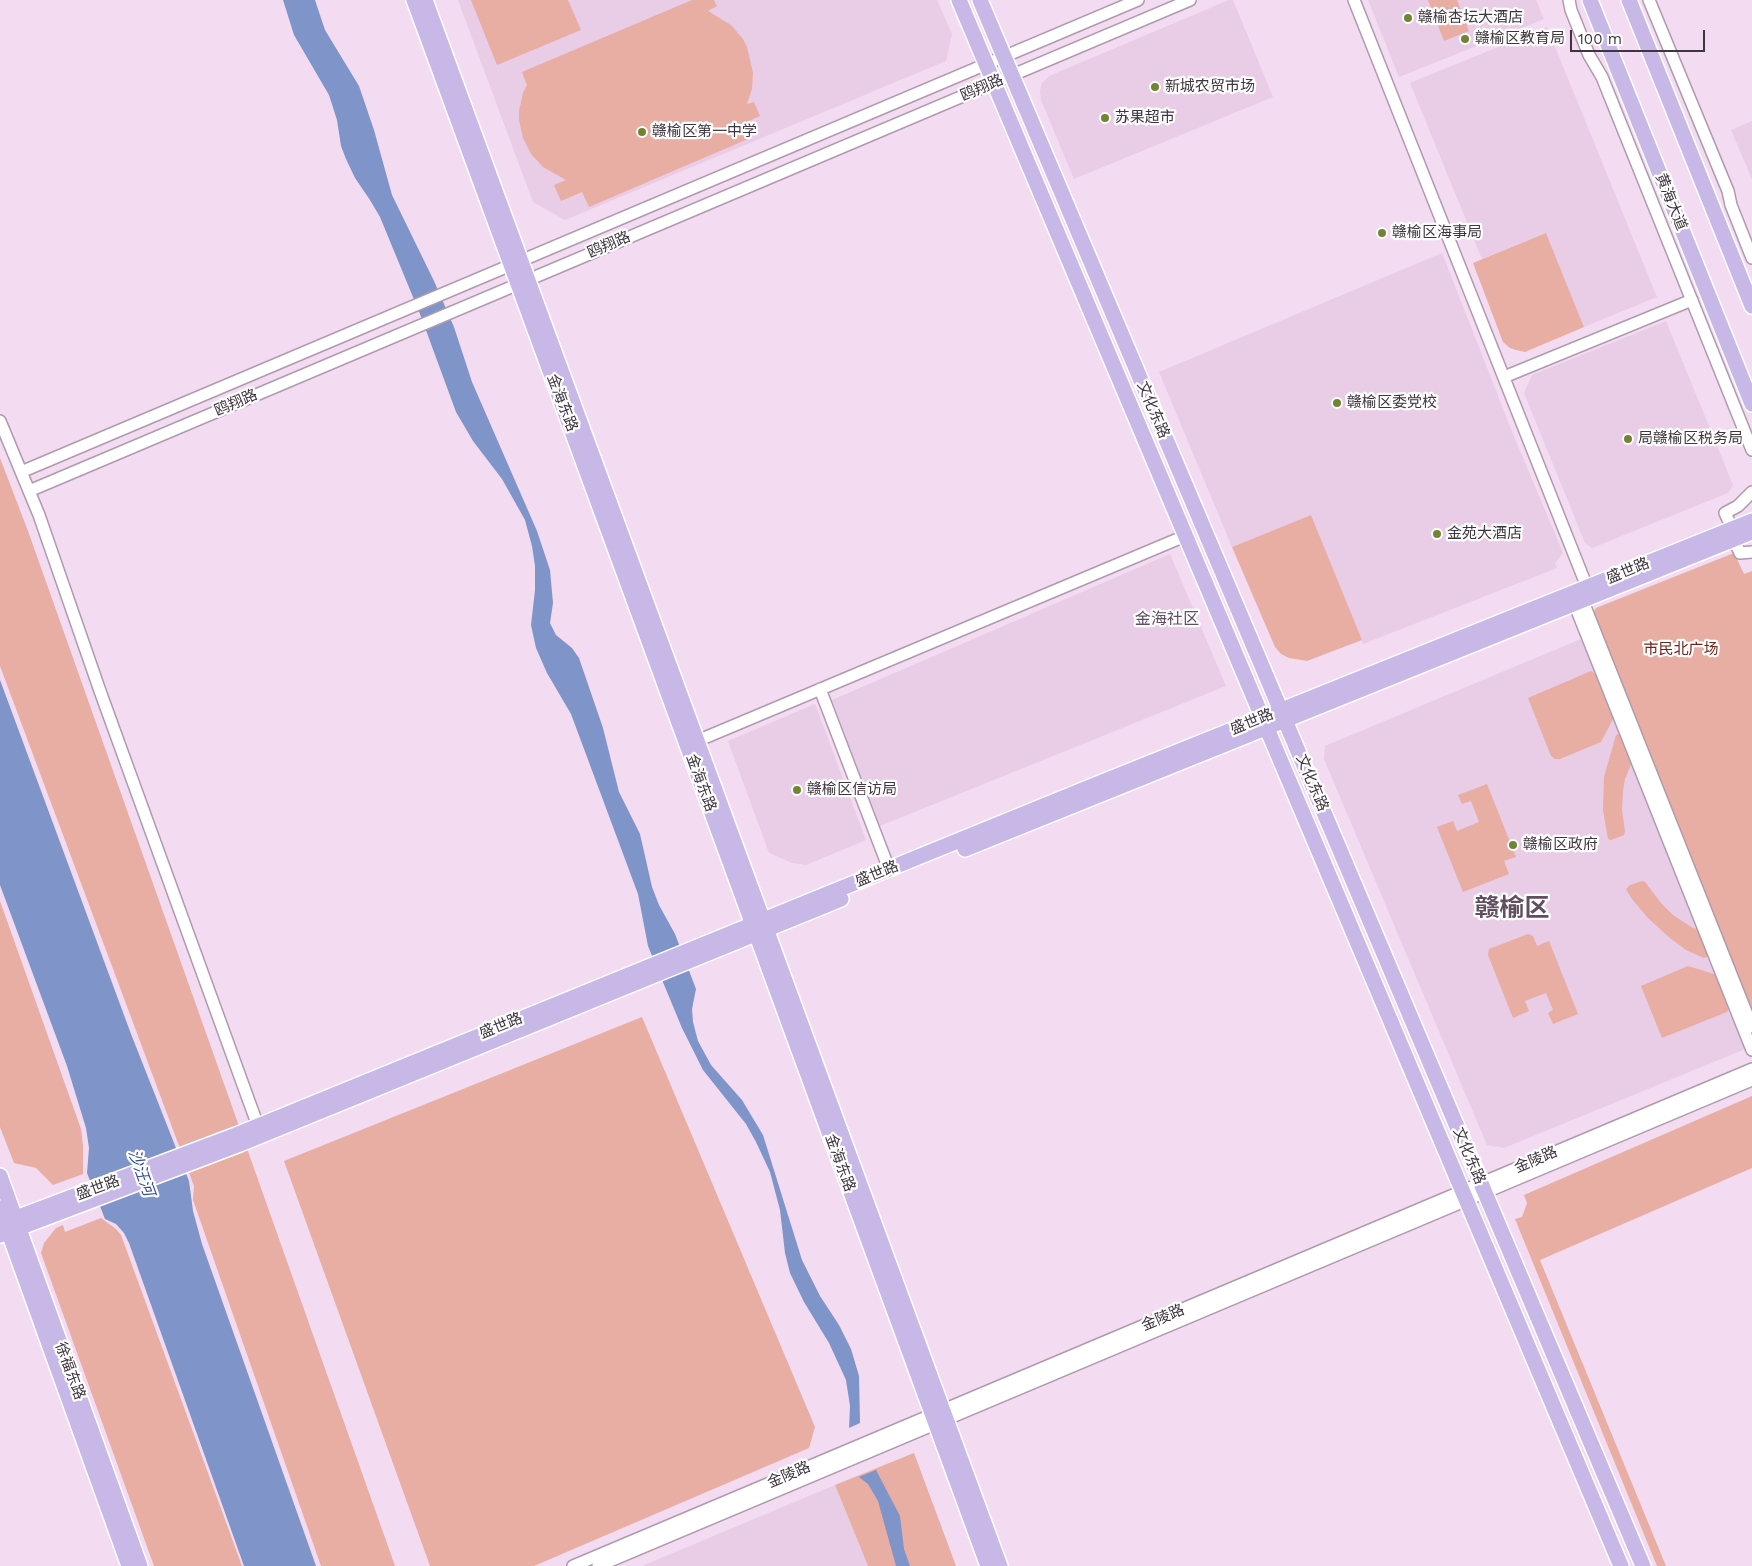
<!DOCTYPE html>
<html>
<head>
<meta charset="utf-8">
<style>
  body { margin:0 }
  #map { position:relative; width:1752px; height:1566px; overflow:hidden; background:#f3dbf1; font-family:"Work Sans",sans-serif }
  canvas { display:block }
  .scale { position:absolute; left:1570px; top:30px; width:135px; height:22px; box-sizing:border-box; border:2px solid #3e353e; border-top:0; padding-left:6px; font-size:15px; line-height:18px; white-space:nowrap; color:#3e353e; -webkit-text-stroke:4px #fff; paint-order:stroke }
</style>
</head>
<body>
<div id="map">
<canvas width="1752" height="1566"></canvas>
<div class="scale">100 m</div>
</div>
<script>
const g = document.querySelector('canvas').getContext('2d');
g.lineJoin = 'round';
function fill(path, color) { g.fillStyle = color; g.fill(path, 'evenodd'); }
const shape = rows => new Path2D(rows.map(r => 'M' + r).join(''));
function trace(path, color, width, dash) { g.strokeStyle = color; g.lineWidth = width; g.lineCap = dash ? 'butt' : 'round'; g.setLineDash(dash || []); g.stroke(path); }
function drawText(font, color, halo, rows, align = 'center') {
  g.font = font + ' "Work Sans","Noto Sans SC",sans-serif'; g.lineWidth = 4.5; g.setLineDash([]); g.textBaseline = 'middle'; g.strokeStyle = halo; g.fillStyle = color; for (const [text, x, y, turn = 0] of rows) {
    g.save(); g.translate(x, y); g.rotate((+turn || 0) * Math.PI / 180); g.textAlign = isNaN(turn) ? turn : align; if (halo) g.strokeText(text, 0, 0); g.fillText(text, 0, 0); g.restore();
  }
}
fill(shape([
  [458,0,937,0,952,34,946,61,565,220,533,202],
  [1229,0,1233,0,1273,97,1074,179,1041,100,1040,91,1042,83,1049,76],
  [1368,0,1536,0,1544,19,1399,77],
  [1547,27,1657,297,1584,327,1546,233,1482,259,1410,83],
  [1752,121,1752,179,1731,130],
  [1442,253,1513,434,1563,553,1555,563,1557,568,1363,644,1311,515,1232,547,1159,372],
  [1666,321,1733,485,1728,493,1592,548,1585,543,1524,393,1532,375],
  [1170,554,1226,686,880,826,832,700],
  [1581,639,1587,651,1746,1047,1743,1050,1504,1148,1487,1145,1324,759,1325,746],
  [815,704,866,840,806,865,792,863,769,853,728,741],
  [835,1485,868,1566,642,1566]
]), '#e9cce6');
fill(shape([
  [471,0,568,0,581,30,497,65],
  [692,0,714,0,717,6,708,11,731,25,743,39,747,47,753,73,752,89,747,104,754,102,760,116,742,124,748,139,589,207,582,192,561,201,554,185,566,180,543,167,531,154,523,138,519,120,519,111,523,93,527,85,522,72],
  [1428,0,1457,0,1469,31,1444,41],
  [1546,233,1584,327,1525,352,1516,350,1510,348,1503,342,1473,263],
  [0,458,28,531,395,1566,321,1566,193,1200,194,1186,0,666],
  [1311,515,1362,640,1307,661,1289,658,1281,654,1275,647,1232,547],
  [1734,553,1744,574,1752,571,1752,1015,1591,615,1596,608],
  [1591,671,1597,675,1614,717,1601,742,1560,759,1555,759,1551,756,1528,698],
  [1618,734,1621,735,1632,762,1625,779,1623,791,1622,810,1625,831,1624,835,1611,840,1608,839,1603,810,1604,777,1616,735],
  [1487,784,1516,857,1504,861,1509,874,1463,892,1437,827,1453,821,1457,831,1479,822,1471,801,1462,804,1458,795],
  [1642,881,1645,882,1661,903,1673,915,1693,928,1699,929,1709,954,1707,957,1704,958,1686,950,1670,938,1648,918,1632,899,1626,889,1630,885],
  [0,901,81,1129,83,1145,83,1174,53,1185,36,1168,14,1163,0,1127],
  [1528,934,1533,936,1537,946,1549,941,1578,1014,1553,1024,1548,1013,1553,1010,1546,993,1525,1001,1529,1011,1513,1018,1488,955,1489,949],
  [1688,966,1717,975,1730,1007,1727,1012,1662,1038,1641,986],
  [642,1017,815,1427,809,1448,534,1566,430,1566,284,1161],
  [1752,1096,1752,1168,1540,1260,1666,1566,1657,1566,1515,1219,1522,1217,1527,1203,1524,1195],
  [101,1218,116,1229,121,1235,242,1566,154,1566,41,1253,44,1243,56,1228,63,1225,65,1232],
  [914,1453,956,1566,868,1566,835,1485]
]), '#e8ada3');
fill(shape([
  [283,0,315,0,325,30,359,86,374,130,392,195,434,281,454,327,472,382,537,531,550,570,553,603,550,623,556,635,572,648,579,658,603,728,619,792,640,834,652,887,659,905,675,934,696,989,692,1009,693,1022,698,1041,711,1065,742,1100,763,1135,802,1260,820,1296,839,1325,851,1349,859,1376,860,1423,849,1428,850,1406,846,1380,829,1343,804,1302,790,1273,785,1253,780,1210,770,1172,756,1142,746,1124,703,1070,682,1028,648,946,638,894,571,714,547,673,536,648,531,625,535,590,535,566,532,546,525,520,502,479,473,441,456,412,420,314,380,217,370,200,355,178,346,159,341,146,337,120,329,95,294,35],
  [0,680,131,1034,189,1181,193,1211,202,1244,316,1566,244,1566,129,1243,124,1233,116,1224,105,1219,87,1173,89,1148,86,1128,67,1066,0,885],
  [876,1470,900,1516,904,1549,910,1566,896,1566,878,1501,868,1484,859,1477]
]), '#7f94c9');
const minor = shape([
  [1354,0,1587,587],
  [1569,0,1571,10,1589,55,1602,77,1752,450],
  [1649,0,1728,191,1731,205,1752,258],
  [1504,377,1692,300],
  [0,421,39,515,100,691,258,1126],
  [21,472,1138,0],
  [29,491,1190,0],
  [1732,528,1725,513,1738,506,1752,492],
  [1734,540,1740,553,1752,552],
  [1580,594,1752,1027],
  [1572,598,1752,1050],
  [820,689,889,869],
  [697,741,1185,536],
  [573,1566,1752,1069],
  [598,1566,1752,1080]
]);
const major = shape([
  [414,0,988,1566],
  [425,0,1000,1566],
  [959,0,1621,1566],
  [980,0,1643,1566],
  [1590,0,1752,404],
  [1629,0,1752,306],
  [965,849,1752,532],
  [0,1176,140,1566],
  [0,1208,129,1566],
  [0,1224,236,1135,1090,787,1752,521],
  [0,1235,240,1144,841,899]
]);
trace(minor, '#af9aae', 14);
trace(major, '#fff', 18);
trace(minor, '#fff', 11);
trace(major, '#c7b8e8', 15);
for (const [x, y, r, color] of [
  [1408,18,5,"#708434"],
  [1465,39,5,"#708434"],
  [1155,87,5,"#708434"],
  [1105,118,5,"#708434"],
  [642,132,5,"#708434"],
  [1382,233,5,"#708434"],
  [1337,403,5,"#708434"],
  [1628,439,5,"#708434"],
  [1437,534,5,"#708434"],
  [797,790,5,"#708434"],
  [1513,845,5,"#708434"]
]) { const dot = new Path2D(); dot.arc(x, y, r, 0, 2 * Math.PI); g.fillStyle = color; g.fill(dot); trace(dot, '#fff', 2); }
drawText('15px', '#3e353e', '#fff', [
  ["赣榆杏坛大酒店",1418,18],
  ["赣榆区教育局",1475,39],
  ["新城农贸市场",1165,87],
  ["苏果超市",1115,118],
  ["赣榆区第一中学",652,132],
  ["赣榆区海事局",1392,233],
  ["赣榆区委党校",1347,403],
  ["局赣榆区税务局",1638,439],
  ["金苑大酒店",1447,534],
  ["赣榆区信访局",807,790],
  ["赣榆区政府",1523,845]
], 'left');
drawText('15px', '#3e353e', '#fff', [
  ["鸥翔路",982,88,-23],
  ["黄海大道",1671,202,68],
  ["鸥翔路",609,245,-23],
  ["鸥翔路",236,403,-23],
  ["金海东路",562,403,69],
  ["文化东路",1153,410,67],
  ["盛世路",1628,571,-22],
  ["盛世路",1252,722,-22],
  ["金海东路",701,783,70],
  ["文化东路",1312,783,67],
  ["盛世路",877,874,-22],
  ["盛世路",501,1026,-22],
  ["文化东路",1469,1156,67],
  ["金陵路",1536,1160,-23],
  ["金海东路",840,1163,70],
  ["盛世路",98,1188,-20],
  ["金陵路",1163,1318,-23],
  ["徐福东路",70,1371,70],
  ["金陵路",789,1475,-23]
]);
drawText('15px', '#72241b', '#fff', [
  ["市民北广场",1681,650]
]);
drawText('16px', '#614e60', '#fff', [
  ["金海社区",1167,619]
]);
drawText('italic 16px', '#364d8f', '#fff', [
  ["沙汪河",141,1173,70]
]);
drawText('bold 25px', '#614e60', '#fff', [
  ["赣榆区",1512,909]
]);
</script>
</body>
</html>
